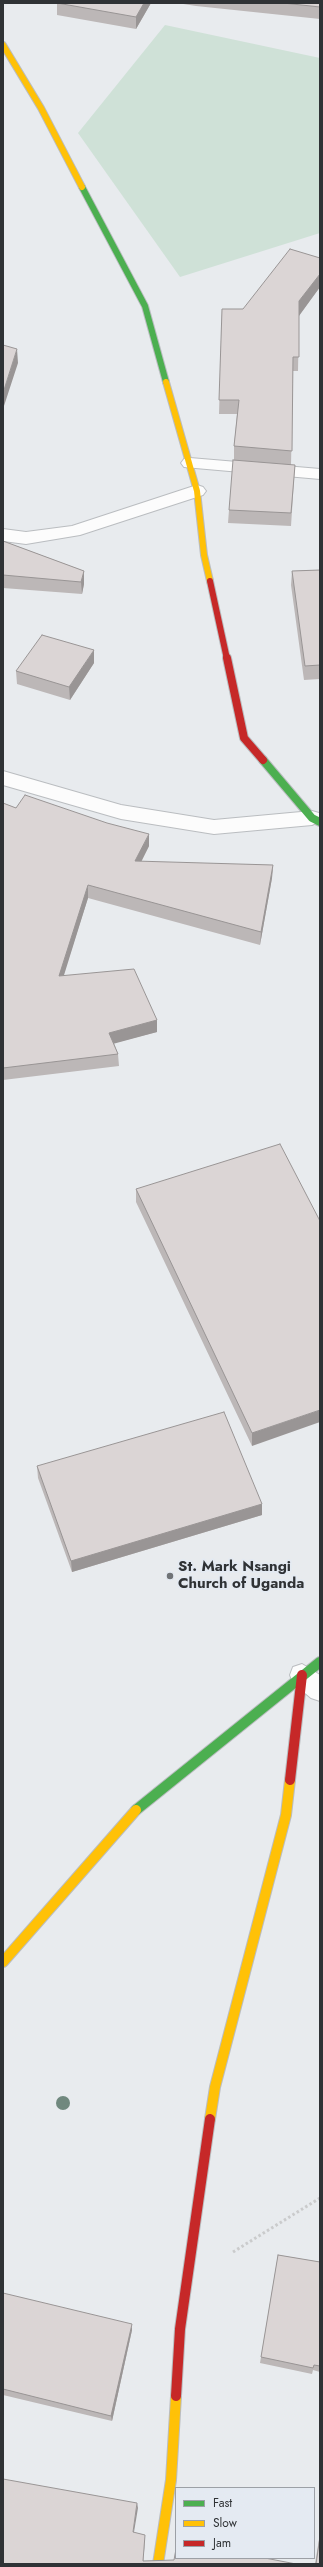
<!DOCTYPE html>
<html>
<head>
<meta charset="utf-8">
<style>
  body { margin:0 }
  #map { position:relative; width:323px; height:2567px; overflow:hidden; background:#e8ebee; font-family:Jost,sans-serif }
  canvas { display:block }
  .frame { position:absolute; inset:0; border:4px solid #2f3235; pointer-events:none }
  .legend { position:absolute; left:175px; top:2487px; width:140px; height:72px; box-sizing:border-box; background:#e4eaf2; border:1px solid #9ca0a6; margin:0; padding:5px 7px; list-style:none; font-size:12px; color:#2f3235 }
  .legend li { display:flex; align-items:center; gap:8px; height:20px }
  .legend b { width:20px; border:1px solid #9ca0a6 }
</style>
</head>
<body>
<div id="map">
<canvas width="323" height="2567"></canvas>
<div class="frame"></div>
<ul class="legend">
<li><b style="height:5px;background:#4caf50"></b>Fast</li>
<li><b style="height:5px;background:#ffc107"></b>Slow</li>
<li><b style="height:5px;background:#c62828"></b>Jam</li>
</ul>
</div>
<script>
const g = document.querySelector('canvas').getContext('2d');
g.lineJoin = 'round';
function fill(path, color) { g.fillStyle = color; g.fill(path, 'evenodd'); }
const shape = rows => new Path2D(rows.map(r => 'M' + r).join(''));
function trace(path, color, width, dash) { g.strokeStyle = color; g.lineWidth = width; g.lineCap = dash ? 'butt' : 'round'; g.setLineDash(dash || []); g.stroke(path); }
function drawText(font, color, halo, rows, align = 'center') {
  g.font = font + ' Jost,sans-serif'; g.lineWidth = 3.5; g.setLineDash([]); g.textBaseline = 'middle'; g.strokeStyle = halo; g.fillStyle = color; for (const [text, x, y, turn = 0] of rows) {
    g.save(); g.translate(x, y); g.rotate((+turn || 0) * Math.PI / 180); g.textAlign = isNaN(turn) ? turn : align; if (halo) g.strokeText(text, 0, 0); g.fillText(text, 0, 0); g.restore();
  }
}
fill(shape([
  [165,25,320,58,320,233,180,277,78,133]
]), '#cfe1d7');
const street = shape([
  [190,458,320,469,320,479,184,467,181,463,184,459,190,458],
  [197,485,203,487,206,491,203,495,80,535,26,544,3,541,3,529,26,532,72,526,197,485],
  [3,771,121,805,214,820,312,811,319,813,320,821,312,825,214,834,121,819,3,785,3,771],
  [302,1664,320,1675,320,1701,311,1698,293,1683,290,1675,293,1667,302,1664]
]);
const fastFar2 = shape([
  [82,187,145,306,166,382]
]);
const fastFar1 = shape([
  [263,760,312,818,320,822]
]);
const fast = shape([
  [136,1810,320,1662]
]);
const slowFar1 = shape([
  [3,45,41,108,82,187],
  [166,382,197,491,204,555,210,581]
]);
const slow = shape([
  [3,1962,136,1810],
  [210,2119,215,2087,286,1815,290,1780],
  [158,2564,171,2480,176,2396]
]);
const jamFar2 = shape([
  [210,581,227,659]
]);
const jamFar1 = shape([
  [227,658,244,738,263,760]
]);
const jam = shape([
  [290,1780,302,1675],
  [176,2396,180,2329,210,2119]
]);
trace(street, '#babdc0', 2);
trace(fastFar2, '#babdc0', 8);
trace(fastFar1, '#babdc0', 10);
trace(fast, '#babdc0', 12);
trace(slowFar1, '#babdc0', 8);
trace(slow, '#babdc0', 12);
trace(jamFar2, '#babdc0', 8);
trace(jamFar1, '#babdc0', 10);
trace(jam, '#babdc0', 12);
trace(shape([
  [233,2252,320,2198]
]), '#cacbcc', 3, [2.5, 2.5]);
fill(street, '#fcfcfc');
trace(fastFar2, '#4caf50', 6);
trace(fastFar1, '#4caf50', 8);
trace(fast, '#4caf50', 10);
trace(slowFar1, '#ffc107', 6);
trace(slow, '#ffc107', 10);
trace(jamFar2, '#c62828', 6);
trace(jamFar1, '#c62828', 8);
trace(jam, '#c62828', 10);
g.fillStyle = '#70887e';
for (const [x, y] of [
  [63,2103]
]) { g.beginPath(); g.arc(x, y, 7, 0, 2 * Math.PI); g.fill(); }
fill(shape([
  [57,3,151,3,136,29,57,15],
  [177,3,320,3,320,19,196,6],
  [320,258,320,287,299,315,298,371,293,371,291,465,295,465,291,526,228,523,229,510,234,460,234,446,237,414,219,414,222,309,243,309],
  [3,541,84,571,84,584,82,594,3,588],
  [320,570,320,679,304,680,291,585,292,571],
  [94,663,70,700,17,684,16,671],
  [3,803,16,808,149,846,141,862,273,865,272,878,260,945,88,898,63,976,157,1020,157,1032,114,1043,118,1054,119,1066,3,1080,4,1092,3,1092],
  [136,1189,320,1221,252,1446,136,1202],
  [37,1466,262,1504,262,1515,72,1572,38,1478],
  [278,2255,320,2262,320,2372,313,2370,312,2374,260,2363],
  [3,2293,132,2330,112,2421,3,2395],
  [320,2533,320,2564,315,2564]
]), '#bcb7b7');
fill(shape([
  [144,3,151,3,136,29,136,17],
  [320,274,320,287,299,316,299,301],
  [17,349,18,363,3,409,3,393],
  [84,571,84,584,82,594,81,582],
  [94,650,94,663,70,700,69,687],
  [149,834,149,846,135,874,135,861],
  [273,865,272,878,260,945,261,932],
  [88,885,88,898,60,988,59,976],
  [157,1020,157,1032,109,1045,109,1033],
  [320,1410,320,1422,252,1446,252,1433],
  [262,1504,262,1515,72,1572,71,1561],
  [132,2324,132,2330,112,2421,111,2416],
  [137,2503,138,2508,133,2538,133,2532],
  [145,2535,145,2540,143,2564,143,2561]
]), '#999595');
const building = shape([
  [57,3,144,3,136,17,57,3],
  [283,3,320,3,320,7,283,3],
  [290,249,320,258,320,274,299,301,299,357,293,357,292,451,234,446,239,400,219,400,222,309,243,309,290,249],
  [3,345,17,349,3,393,3,345],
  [233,460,295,465,291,513,229,510,233,460],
  [3,541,84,571,81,582,3,575,3,541],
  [320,570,320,665,305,666,292,571,320,570],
  [42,635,94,650,69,687,16,671,42,635],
  [25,795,107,823,149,834,135,861,273,865,261,932,88,885,59,976,134,969,157,1020,109,1033,118,1054,3,1068,3,803,16,808,25,795],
  [280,1144,320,1221,320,1410,252,1433,136,1189,280,1144],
  [224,1412,262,1504,71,1561,37,1466,224,1412],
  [278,2255,320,2262,320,2366,314,2365,313,2368,261,2357,278,2255],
  [3,2293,132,2324,111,2416,3,2389,3,2293],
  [3,2479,137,2503,133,2532,145,2535,143,2561,174,2560,176,2549,176,2558,265,2558,296,2564,3,2564,3,2479],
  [320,2537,320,2564,316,2564,320,2537]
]);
fill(building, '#dbd5d5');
trace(building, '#999595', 1);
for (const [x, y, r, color] of [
  [170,1576,4,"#707376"]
]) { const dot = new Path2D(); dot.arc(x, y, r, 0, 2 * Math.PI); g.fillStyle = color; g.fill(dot); trace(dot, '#e4eaf2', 1.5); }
drawText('bold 15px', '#2f3235', '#e4eaf2', [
  ["St. Mark Nsangi",178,1567],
  ["Church of Uganda",178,1584]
], 'left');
</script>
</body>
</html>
